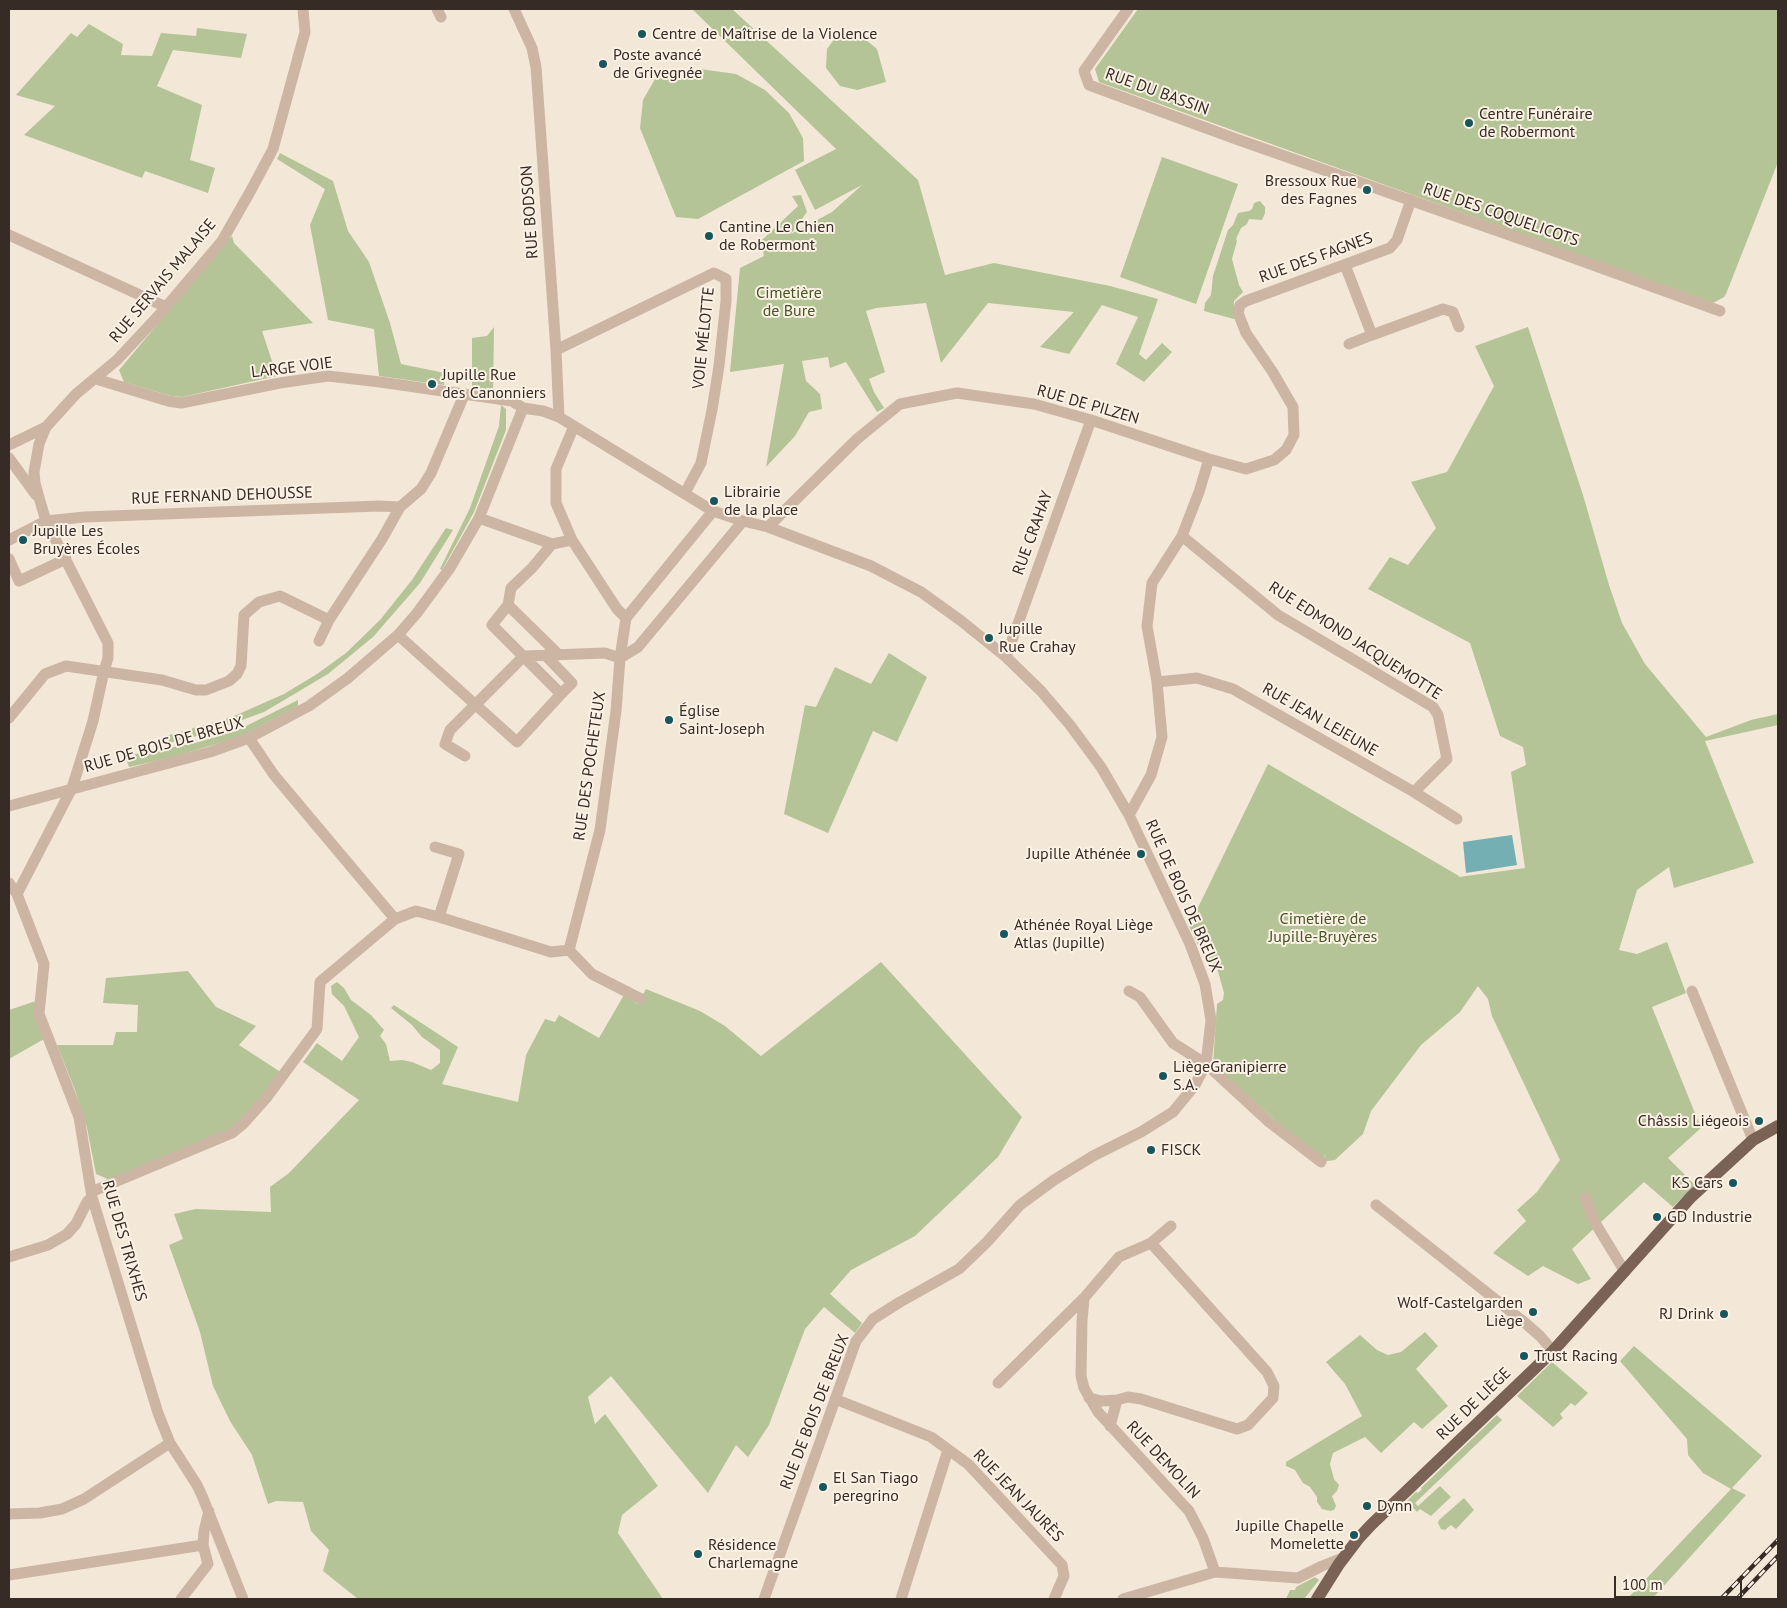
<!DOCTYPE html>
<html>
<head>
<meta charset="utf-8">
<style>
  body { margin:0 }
  #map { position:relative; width:1787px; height:1608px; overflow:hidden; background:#f3e7d8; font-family:"PT Sans",sans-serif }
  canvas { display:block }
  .frame { position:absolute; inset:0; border:10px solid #372b26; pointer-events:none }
  .scale { position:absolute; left:1614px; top:1576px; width:128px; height:22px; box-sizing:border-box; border:2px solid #372b26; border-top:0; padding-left:6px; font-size:15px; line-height:18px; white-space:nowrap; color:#372b26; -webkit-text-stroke:4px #fbf1e4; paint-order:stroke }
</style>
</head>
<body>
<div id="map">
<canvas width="1787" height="1608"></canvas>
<div class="frame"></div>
<div class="scale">100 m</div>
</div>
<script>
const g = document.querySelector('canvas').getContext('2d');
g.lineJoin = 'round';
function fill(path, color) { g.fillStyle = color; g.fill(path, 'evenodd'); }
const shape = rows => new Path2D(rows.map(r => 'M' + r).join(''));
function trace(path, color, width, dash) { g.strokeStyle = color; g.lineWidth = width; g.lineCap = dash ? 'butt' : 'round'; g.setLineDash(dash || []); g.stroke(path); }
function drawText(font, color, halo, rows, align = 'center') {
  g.font = font + ' "PT Sans",sans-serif'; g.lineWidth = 4; g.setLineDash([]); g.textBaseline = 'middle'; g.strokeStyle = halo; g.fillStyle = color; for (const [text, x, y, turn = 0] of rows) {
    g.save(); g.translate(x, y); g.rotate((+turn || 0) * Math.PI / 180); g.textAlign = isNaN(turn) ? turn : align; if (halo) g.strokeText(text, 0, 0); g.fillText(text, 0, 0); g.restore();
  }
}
fill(shape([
  [692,9,732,9,918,180,945,275,994,263,1110,286,1158,299,1139,354,1146,360,1162,343,1172,352,1144,382,1116,364,1138,317,1102,305,1069,354,1040,347,1074,312,988,303,941,363,926,303,876,308,866,311,885,372,869,379,874,392,884,408,877,412,846,362,830,368,828,357,802,361,806,381,820,394,822,409,809,412,795,436,766,467,784,364,730,372,740,268,764,256,761,241,798,206,792,196,801,195,807,212,791,234,832,212,862,185,815,210,795,170,836,149],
  [1138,9,1778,9,1778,162,1726,294,1724,297,1713,303,1099,82,1095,69],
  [89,24,123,44,121,55,152,56,161,33,196,36,197,28,247,34,241,58,173,50,157,86,202,105,190,160,215,168,208,193,145,171,142,178,24,135,55,106,16,95,71,33,77,37],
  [852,34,866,40,877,49,886,82,857,90,840,86,826,68,827,49,835,38],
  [700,69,736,74,765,90,789,113,803,138,804,161,698,219,676,217,640,128,643,100,655,79],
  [280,153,333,181,348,231,369,262,390,323,401,364,445,373,444,385,379,376,374,329,328,320,310,225,325,189,277,159],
  [1162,157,1238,184,1196,304,1120,277],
  [1260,201,1265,207,1265,213,1262,220,1249,219,1247,224,1241,228,1236,239,1237,241,1232,259,1239,285,1243,292,1234,301,1234,319,1204,311,1205,303,1211,295,1213,276,1228,230,1233,225,1238,213,1249,211,1252,209,1254,203],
  [232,236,234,243,313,323,262,331,277,376,182,397,171,396,124,382,119,370],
  [494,327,493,394,472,387,472,338,487,336],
  [1528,327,1583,495,1609,585,1622,623,1645,664,1706,737,1751,720,1778,714,1778,725,1705,741,1754,863,1674,888,1669,867,1637,890,1619,950,1637,954,1667,942,1686,993,1652,1007,1701,1128,1668,1158,1695,1185,1673,1207,1644,1182,1572,1249,1591,1279,1578,1284,1543,1266,1528,1276,1493,1253,1526,1221,1517,1210,1537,1192,1560,1160,1492,1016,1488,999,1478,986,1460,1012,1421,1045,1371,1111,1363,1134,1335,1160,1321,1162,1327,1153,1322,1159,1283,1127,1213,1065,1217,1004,1223,1000,1224,993,1217,968,1211,961,1205,960,1189,926,1268,764,1459,876,1459,877,1525,868,1511,772,1526,765,1523,747,1500,736,1470,643,1368,589,1390,557,1408,565,1436,528,1411,482,1447,472,1494,386,1475,346],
  [501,405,506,409,506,430,474,512,442,570,440,569,470,508,499,426],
  [446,528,453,530,420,583,373,637,328,674,264,712,201,735,168,743,166,736,232,717,284,694,317,674,346,653,380,620,412,580],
  [889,653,927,677,897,742,873,731,828,833,784,814,805,705,816,707,835,667,871,684],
  [298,700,298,706,242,736,170,758,129,767,125,756,195,743,236,731],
  [881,962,1022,1117,998,1157,915,1236,851,1270,830,1294,862,1323,855,1333,824,1307,805,1329,769,1425,748,1457,736,1445,708,1493,611,1376,588,1397,595,1424,605,1414,658,1486,622,1515,618,1533,663,1599,358,1599,323,1571,329,1550,311,1531,303,1502,276,1501,268,1504,252,1455,230,1421,213,1386,200,1332,169,1245,183,1239,174,1214,196,1209,271,1212,270,1187,289,1173,359,1100,303,1062,317,1043,342,1061,359,1037,344,1006,332,994,331,986,337,982,344,988,351,1000,371,1015,384,1030,380,1036,386,1044,390,1061,402,1060,412,1062,431,1070,440,1063,440,1050,422,1037,412,1025,391,1008,394,1005,458,1047,442,1084,518,1102,526,1055,545,1019,555,1022,559,1015,599,1038,624,995,638,1004,646,989,700,1011,725,1026,761,1056],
  [188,971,216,1007,256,1026,239,1045,282,1073,230,1131,110,1180,96,1174,87,1128,75,1090,57,1045,113,1045,116,1032,137,1032,138,1005,103,1003,106,978],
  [36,1001,44,1039,9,1059,9,1010],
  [1425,1332,1438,1346,1416,1369,1448,1406,1422,1429,1414,1422,1381,1453,1365,1437,1333,1453,1330,1464,1334,1479,1339,1485,1337,1491,1332,1496,1336,1506,1334,1510,1330,1511,1322,1509,1317,1502,1317,1497,1310,1487,1303,1483,1295,1470,1286,1466,1286,1462,1362,1416,1345,1384,1326,1362,1360,1335,1377,1350,1388,1355,1401,1352],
  [1634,1346,1762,1456,1732,1488,1746,1495,1652,1599,1627,1599,1731,1489,1703,1473,1688,1455,1687,1439,1620,1361],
  [1552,1362,1588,1393,1575,1406,1571,1403,1560,1414,1563,1418,1553,1427,1517,1396],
  [1497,1415,1502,1420,1415,1503,1418,1506,1440,1486,1451,1497,1431,1516,1420,1509,1417,1512,1407,1501,1416,1492,1418,1493,1422,1489,1421,1488],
  [1464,1498,1474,1510,1456,1529,1451,1525,1445,1530,1441,1529,1438,1523,1439,1520],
  [1315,1577,1319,1580,1304,1599,1286,1599,1290,1590,1295,1590,1296,1587]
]), '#b4c496');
fill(shape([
  [1512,835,1517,865,1466,873,1463,842]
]), '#74afb3');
trace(shape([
  [437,9,441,17],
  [514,9,532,48,536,67,556,350,559,417],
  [1128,9,1084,71,1089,85,1236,139,1535,244,1720,311],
  [9,235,166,307],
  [1345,265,1372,335,1443,309,1453,312,1459,327],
  [1349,344,1372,335],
  [556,350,714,273,726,279,726,301,719,366,712,410,701,463,685,493],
  [96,379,168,401,181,403,280,383,328,376,380,382,512,401,523,408,543,411,559,417,713,511,743,521,768,527,871,566,921,592,960,620,1006,657,1041,691,1070,725,1101,767,1129,815,1190,944,1205,984,1211,1020,1206,1064,1195,1085,1173,1112,1141,1132,1093,1156,1054,1180,1020,1205,987,1242,959,1269,900,1302,873,1319,856,1341,764,1599],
  [574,426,556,469,556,503,572,540,617,609,626,618],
  [9,445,46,427,76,394,117,360,160,314,222,241,250,192,273,149,305,32,303,9],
  [9,458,36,495],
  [479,518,552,544,572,540],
  [768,527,857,439,900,404,957,393,1034,404,1091,420,1209,459,1246,469,1274,460,1286,450,1294,435,1293,407,1272,371,1246,333,1238,313,1240,305,1246,301,1390,248,1397,240,1411,200],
  [1182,536,1278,615,1433,707,1438,715,1447,759,1414,792],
  [9,540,46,521,84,517,379,506,400,507],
  [9,559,19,581,66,559],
  [508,605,559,655],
  [398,635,517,742,561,694],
  [319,641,329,620],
  [545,655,572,683,561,694,492,625,508,605,511,588,532,568,552,544],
  [1006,657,1091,420],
  [620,658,638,647,743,521],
  [1157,682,1197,678,1233,689,1414,792,1457,819],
  [9,718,45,674,66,666,162,680,196,690,206,690,229,681,237,674,241,666,244,615,259,602,280,596,329,620,382,539,400,507,421,489,431,473,464,395],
  [249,738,274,775,395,919],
  [465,756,445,744,450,730,524,656,605,653,620,658],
  [9,806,210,752,249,738,309,706,348,678,398,635,417,613,450,568,479,518,523,408],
  [1129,815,1151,775,1162,737,1157,682,1147,626,1152,583,1182,536,1199,492,1209,459],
  [435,847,459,854,439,917],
  [9,883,17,894,44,964,39,1014,79,1117,92,1197,158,1413,170,1443,197,1485,203,1498,243,1599],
  [17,894,72,788,93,721,104,671,108,658,108,643,46,521,40,501,35,483,34,472,39,444,46,427],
  [569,950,592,974,641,999],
  [1129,991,1140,997,1173,1043,1206,1064,1269,1122,1321,1162],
  [1692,991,1753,1140],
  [91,1192,232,1133,243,1124,267,1097,317,1029,320,982,395,919,416,911,439,917,551,952,569,950,600,830,616,711,620,658,626,618,713,511],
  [1585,1197,1594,1221,1625,1272],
  [1376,1205,1524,1322,1540,1336,1553,1351],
  [9,1257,48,1245,67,1234,76,1224,87,1202,92,1197],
  [1084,1298,1082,1321,1081,1376,1084,1388,1098,1412,1189,1511,1203,1538,1215,1572],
  [998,1383,1084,1298,1119,1257,1151,1243,1171,1226],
  [1089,1398,1102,1401,1117,1400,1128,1397,1141,1399,1237,1429,1248,1425,1273,1398,1274,1386,1267,1372,1151,1243],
  [835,1399,931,1437,968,1464,1062,1565,1064,1576,1054,1599],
  [1110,1426,1117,1400],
  [9,1514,40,1513,62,1509,84,1499,170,1443],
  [203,1545,204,1531,209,1511],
  [9,1575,203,1545,208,1564,181,1599],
  [901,1599,948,1450],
  [1123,1599,1215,1572,1298,1578,1322,1566,1345,1557]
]), '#ccb6a3', 11);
trace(shape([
  [1317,1599,1339,1564,1358,1539,1371,1525,1553,1351,1691,1197,1753,1140,1778,1126]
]), '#7a6255', 12);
const rail = shape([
  [1721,1599,1778,1540],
  [1737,1599,1778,1556]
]);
trace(rail, '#372b26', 4.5);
trace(rail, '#fbf1e4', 2.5, [8]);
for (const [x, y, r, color] of [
  [642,34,5,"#17565c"],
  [603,64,5,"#17565c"],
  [1469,123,5,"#17565c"],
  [1367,190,5,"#17565c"],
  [709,236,5,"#17565c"],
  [432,384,5,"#17565c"],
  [714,501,5,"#17565c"],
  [23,540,5,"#17565c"],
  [989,638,5,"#17565c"],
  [669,720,5,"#17565c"],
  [1141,854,5,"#17565c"],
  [1004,934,5,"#17565c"],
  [1163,1076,5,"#17565c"],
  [1759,1121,5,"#17565c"],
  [1151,1150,5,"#17565c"],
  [1733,1183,5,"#17565c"],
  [1657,1217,5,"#17565c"],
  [1533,1312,5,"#17565c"],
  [1724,1314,5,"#17565c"],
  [1524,1356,5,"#17565c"],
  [823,1487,5,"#17565c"],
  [1367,1506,5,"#17565c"],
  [1354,1535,5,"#17565c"],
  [698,1554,5,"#17565c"]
]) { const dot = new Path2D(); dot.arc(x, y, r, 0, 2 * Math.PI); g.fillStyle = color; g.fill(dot); trace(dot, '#fbf1e4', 2); }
drawText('16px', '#372b26', '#fbf1e4', [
  ["Centre de Maîtrise de la Violence",652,34],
  ["Poste avancé",613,55],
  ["de Grivegnée",613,73],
  ["Centre Funéraire",1479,114],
  ["de Robermont",1479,132],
  ["Bressoux Rue",1357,181,"right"],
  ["des Fagnes",1357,199,"right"],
  ["Cantine Le Chien",719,227],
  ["de Robermont",719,245],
  ["Jupille Rue",442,375],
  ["des Canonniers",442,393],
  ["Librairie",724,492],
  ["de la place",724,510],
  ["Jupille Les",33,531],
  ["Bruyères Écoles",33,549],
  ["Jupille",999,629],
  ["Rue Crahay",999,647],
  ["Église",679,711],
  ["Saint-Joseph",679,729],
  ["Jupille Athénée",1131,854,"right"],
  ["Athénée Royal Liège",1014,925],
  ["Atlas (Jupille)",1014,943],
  ["LiègeGranipierre",1173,1067],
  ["S.A.",1173,1085],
  ["Châssis Liégeois",1749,1121,"right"],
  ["FISCK",1161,1150],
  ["KS Cars",1723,1183,"right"],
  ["GD Industrie",1667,1217],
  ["Wolf-Castelgarden",1523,1303,"right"],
  ["Liège",1523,1321,"right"],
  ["RJ Drink",1714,1314,"right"],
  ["Trust Racing",1534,1356],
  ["El San Tiago",833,1478],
  ["peregrino",833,1496],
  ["Dynn",1377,1506],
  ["Jupille Chapelle",1344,1526,"right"],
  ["Momelette",1344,1544,"right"],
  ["Résidence",708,1545],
  ["Charlemagne",708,1563]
], 'left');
drawText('16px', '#372b26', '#fbf1e4', [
  ["RUE DU BASSIN",1157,92,20],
  ["RUE BODSON",530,212,-94],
  ["RUE DES COQUELICOTS",1501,215,19],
  ["RUE DES FAGNES",1316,258,-20],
  ["RUE SERVAIS MALAISE",163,281,-50],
  ["VOIE MÉLOTTE",704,338,-84],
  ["LARGE VOIE",292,368,-7],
  ["RUE DE PILZEN",1088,405,16],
  ["RUE FERNAND DEHOUSSE",222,496,-2],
  ["RUE CRAHAY",1033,533,-70],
  ["RUE EDMOND JACQUEMOTTE",1355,641,33],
  ["RUE JEAN LEJEUNE",1320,720,30],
  ["RUE DE BOIS DE BREUX",164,745,-16],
  ["RUE DES POCHETEUX",590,766,-82],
  ["RUE DE BOIS DE BREUX",1183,896,66],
  ["RUE DES TRIXHES",124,1241,74],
  ["RUE DE LIÈGE",1474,1404,-44],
  ["RUE DE BOIS DE BREUX",815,1412,-69],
  ["RUE DEMOLIN",1163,1460,47],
  ["RUE JEAN JAURÈS",1018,1496,46]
]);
drawText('16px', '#455727', '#fbf1e4', [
  ["Cimetière",789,293],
  ["de Bure",789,311],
  ["Cimetière de",1323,919],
  ["Jupille-Bruyères",1323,937]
]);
</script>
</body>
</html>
